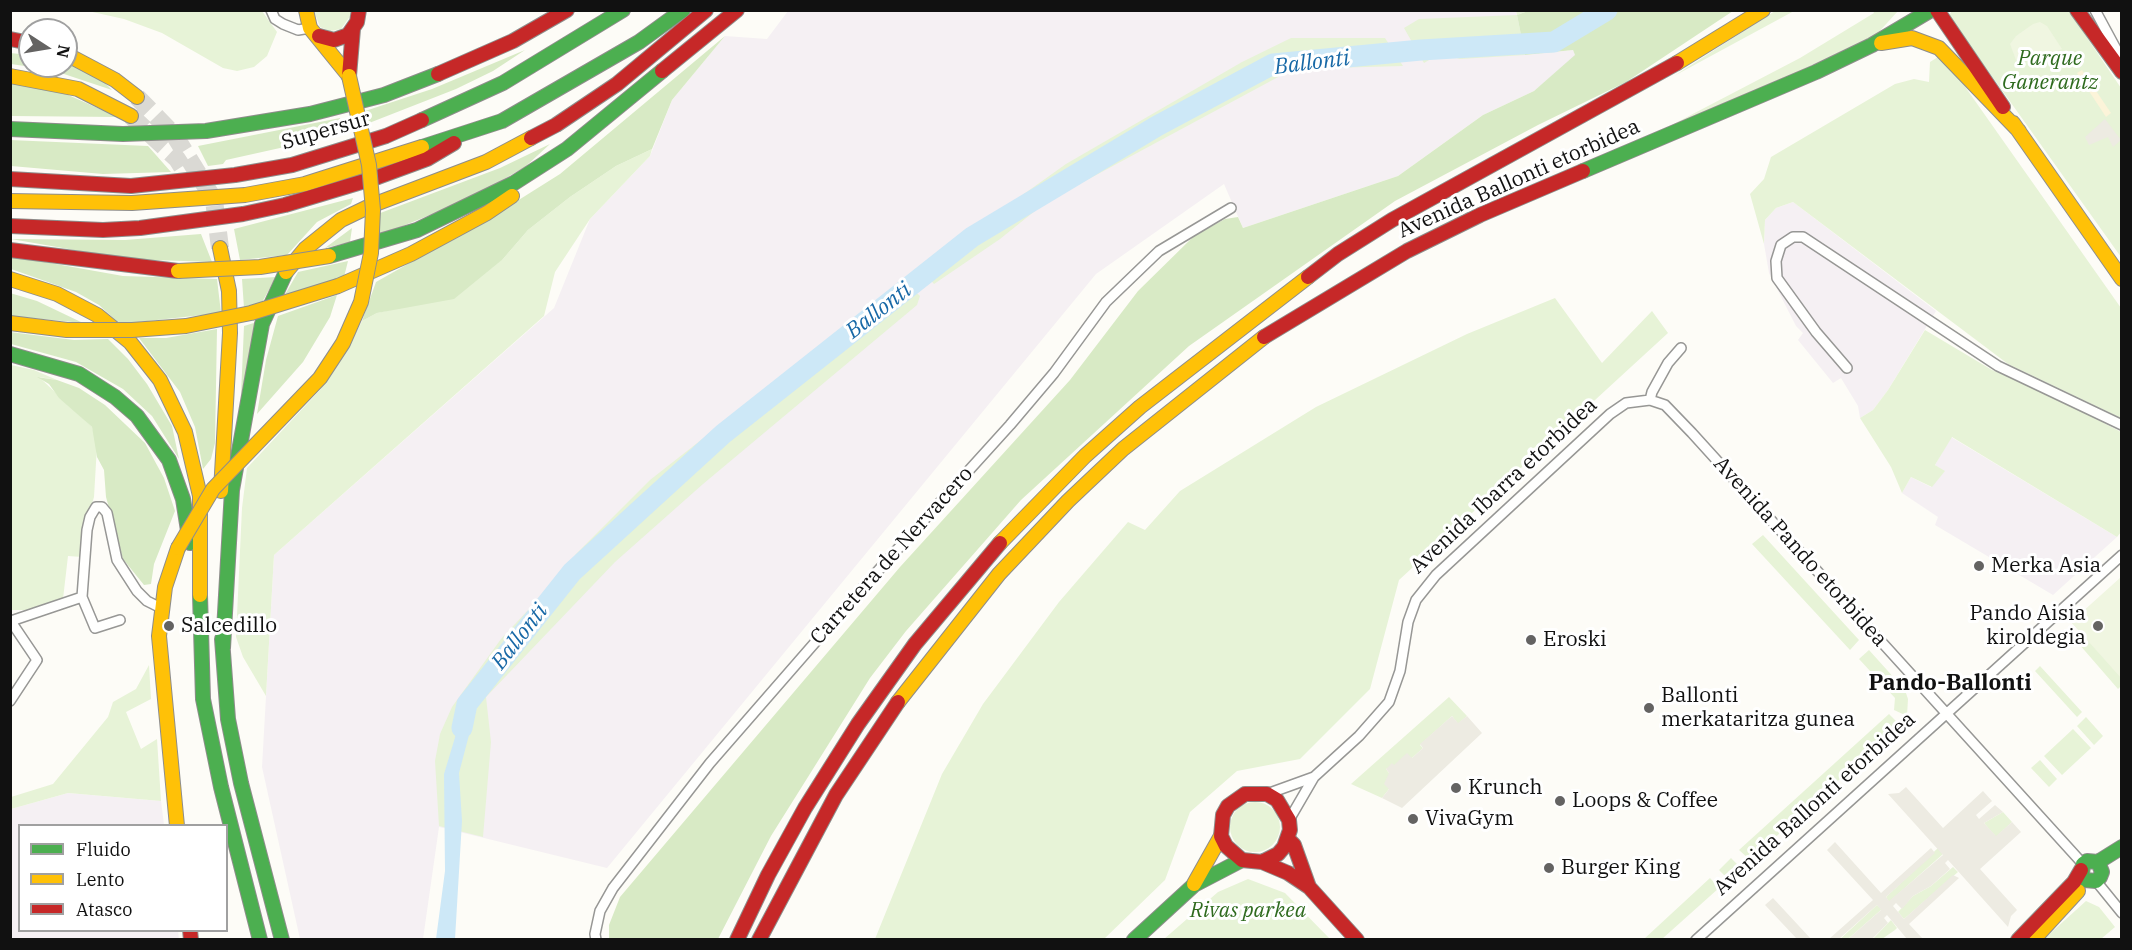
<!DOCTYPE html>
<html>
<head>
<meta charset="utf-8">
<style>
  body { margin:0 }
  #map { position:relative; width:2132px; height:950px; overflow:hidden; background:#fdfcf7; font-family:"IBM Plex Serif",serif }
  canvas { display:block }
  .frame { position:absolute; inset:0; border:12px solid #111; pointer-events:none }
  .legend { position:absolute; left:18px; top:824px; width:210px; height:108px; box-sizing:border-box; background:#fff; border:2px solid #a0a0a0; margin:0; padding:8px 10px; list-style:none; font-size:18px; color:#111 }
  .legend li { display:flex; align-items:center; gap:12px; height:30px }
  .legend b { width:30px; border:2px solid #a0a0a0 }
  .north { position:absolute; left:18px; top:18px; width:60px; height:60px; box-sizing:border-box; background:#fff; border:2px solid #a0a0a0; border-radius:50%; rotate:102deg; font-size:16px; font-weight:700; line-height:24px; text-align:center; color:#111 }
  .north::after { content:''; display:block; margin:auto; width:21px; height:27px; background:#646362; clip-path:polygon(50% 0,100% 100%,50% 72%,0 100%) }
</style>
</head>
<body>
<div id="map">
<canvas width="2132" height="950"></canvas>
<div class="frame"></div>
<ul class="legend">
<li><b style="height:8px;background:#4caf50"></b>Fluido</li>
<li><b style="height:8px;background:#ffc107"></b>Lento</li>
<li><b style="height:8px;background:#c62828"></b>Atasco</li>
</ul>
<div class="north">N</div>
</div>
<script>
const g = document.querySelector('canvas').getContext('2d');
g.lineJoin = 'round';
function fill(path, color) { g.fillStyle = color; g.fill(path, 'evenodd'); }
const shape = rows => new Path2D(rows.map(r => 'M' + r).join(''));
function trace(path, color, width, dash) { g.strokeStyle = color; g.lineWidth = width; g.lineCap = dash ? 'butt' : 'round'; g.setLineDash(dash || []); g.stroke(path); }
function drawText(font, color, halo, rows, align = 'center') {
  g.font = font + ' "IBM Plex Serif",serif'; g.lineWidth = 6; g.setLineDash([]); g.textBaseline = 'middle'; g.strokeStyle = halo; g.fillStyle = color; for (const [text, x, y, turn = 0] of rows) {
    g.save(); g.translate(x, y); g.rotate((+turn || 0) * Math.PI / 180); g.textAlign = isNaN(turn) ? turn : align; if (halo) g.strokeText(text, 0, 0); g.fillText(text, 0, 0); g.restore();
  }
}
fill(shape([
  [788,11,1516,11,1525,55,1573,50,1576,56,1534,91,1483,115,1398,176,1243,228,1224,184,1096,274,607,868,439,827,423,939,300,939,262,767,274,555,554,308,590,219,650,156,672,100,725,36,767,39],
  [1793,202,1936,311,1888,390,1873,410,1860,418,1858,406,1841,378,1833,383,1798,340,1803,333,1796,326,1769,273,1764,244,1765,220,1776,208],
  [1951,437,2117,537,2053,595,1935,525,1938,517,1902,493,1911,477,1931,487,1944,471,1935,465],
  [68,793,161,801,164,825,20,826,20,930,178,931,179,939,11,940,11,809]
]), '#f5f0f3');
fill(shape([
  [1952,10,2069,11,2121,88,2121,257,1949,16],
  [88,11,262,11,277,32,267,56,254,67,237,71,223,68,162,33,124,19],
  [314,11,350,11,351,15,341,29,330,31,320,27],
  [1516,11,1528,11,1517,15,1525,55,1460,59,1441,53,1424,63,1404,28,1419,19,1517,15],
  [1775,11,1794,11,1674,76],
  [1873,11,1898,11,1877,34,1784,79,1664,129,1800,58,1874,13],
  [1291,38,1385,38,1403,66,1293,69,1046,202,1000,239,934,284,920,268,1066,164,1242,62],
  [1938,57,1961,81,2121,308,2121,418,2008,364,1793,202,1776,208,1765,220,1764,244,1750,194,1764,179,1771,157,1895,84,1914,79,1929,82,1930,62],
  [652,149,650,156,590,219,555,272,544,316,274,555,266,696,243,657,236,637,242,508,247,468,320,390,347,350,362,321,377,313,404,307,503,259,528,230,570,197,616,166],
  [904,281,920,296,917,305,703,484,615,562,486,697,491,742,483,837,439,826,435,761,440,734,452,707,501,639,573,562,575,555,650,480],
  [1555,298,1602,363,1652,311,1668,333,1399,580,1370,689,1300,759,1237,771,1190,812,1165,880,1104,939,875,939,942,774,983,704,1059,602,1128,522,1145,530,1180,491,1316,407,1467,334],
  [1925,330,1992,370,2039,389,2121,432,2121,532,2117,537,1952,437,1935,465,1945,471,1932,487,1911,477,1902,493,1891,467,1860,418,1873,410,1888,390],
  [11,365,34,370,57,380,39,377,92,427,97,446,94,497,84,530,82,557,68,556,63,599,28,610,11,610],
  [1763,535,1859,640,1850,650,1752,544],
  [2071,622,2121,662,2121,686,2118,689,2072,636,2079,630],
  [1869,650,1905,690,1908,699,1907,716,1894,710,1895,698,1859,659],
  [149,665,151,699,126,712,141,749,157,739,161,801,68,793,11,809,11,797,53,784,108,717,113,702,136,689],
  [2040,666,2082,712,2077,717,2035,671],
  [1449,697,1467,716,1458,724,1452,716,1420,745,1423,748,1412,758,1386,769,1389,773,1389,789,1382,798,1351,784],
  [1889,714,1900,725,1750,860,1739,850],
  [2086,717,2103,736,2094,745,2077,726],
  [2073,729,2091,748,2062,775,2044,756],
  [2040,760,2057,779,2049,787,2031,768],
  '1230 827a25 25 0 1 1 50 0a25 25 0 1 1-50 0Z',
  [2003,812,2012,822,1996,837,1984,823],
  [1938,848,1943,854,1889,902,1886,897],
  [1731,858,1741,868,1729,880,1719,870],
  [1953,867,1958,872,1904,919,1898,912,1913,896,1931,886],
  [1710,878,1719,888,1662,939,1644,939],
  [1248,879,1285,893,1330,939,1164,939,1218,892],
  [2086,901,2099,907,2115,927,2101,939,2044,939],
  [1877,905,1882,909,1848,939,1839,940],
  [1891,920,1897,928,1895,930,1882,939,1872,940]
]), '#e7f3d7');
fill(shape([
  [1528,11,1733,11,1626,82,1538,125,1395,201,1189,346,1021,500,906,631,870,678,771,836,718,939,609,939,609,925,620,897,900,567,1070,380,1138,291,1194,236,1225,219,1238,217,1243,228,1398,176,1483,115,1534,91,1575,55,1573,50,1525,55,1517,15],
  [725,36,672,100,652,149,616,166,570,197,528,230,503,259,454,299,377,313,362,321,376,282,498,213,560,174],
  [525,50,493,71,456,89,364,125,362,112,432,89],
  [10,53,30,55,30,66,66,66,66,62,104,82,112,90,52,70,11,64],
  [10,83,66,94,118,117,11,116],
  [340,118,343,134,226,160,223,164,208,166,198,146],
  [10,140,148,146,171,172,103,174,11,166],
  [550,144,525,167,469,199,376,237,375,215,500,168],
  [353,198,351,204,317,222,287,255,240,260,234,229],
  [352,228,350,242,325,248],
  [201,234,212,262,126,259,11,239,125,240],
  [11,256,123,276,217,279,221,313,120,324,99,305,76,292,11,269],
  [348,261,344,277,283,298,298,272],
  [276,277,260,306,244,308,242,279],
  [10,293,37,301,83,323,11,316],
  [337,295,330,317,303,362,257,414,266,360,278,316],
  [257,322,241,395,244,326],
  [217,329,215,443,211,459,203,469,195,427,180,392,139,338,166,338],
  [10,332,74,340,108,339,128,359,147,384,172,426,179,459,152,416,123,389,76,362,11,344],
  [37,377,57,380,79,388,105,405,145,443,164,478,175,511,154,564,151,584,144,585,123,559,106,497,104,470,97,457,92,427,59,398,49,384]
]), '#d8eac5');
fill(shape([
  [2082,70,2111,113,2106,117,2077,73]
]), '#fcf4d9');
fill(shape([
  [2040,22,2047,26,2062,49,2029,61,2016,60,2010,44,2016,36,2033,24],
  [2121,577,2121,678,2071,622]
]), '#f0f6e1');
fill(shape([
  [2105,119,2121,140,2113,147,2108,137,2089,145,2085,137],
  [1452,716,1458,723,1467,716,1482,733,1402,808,1382,798,1389,789,1384,784,1389,773,1386,769,1392,763,1394,765,1407,753,1412,758,1423,748,1420,744],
  [1906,787,1943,828,1983,791,1992,801,1976,815,1979,819,1995,805,2003,812,1984,823,1996,836,2012,822,2021,832,1980,869,2017,910,2011,916,2008,927,1948,860,1945,863,1950,869,1931,886,1913,896,1902,909,1896,903,1893,906,1904,919,1953,875,1959,878,1909,924,1923,939,1907,939,1887,915,1884,918,1888,923,1872,939,1848,939,1881,910,1877,905,1839,939,1829,939,1873,900,1827,850,1835,842,1881,893,1931,848,1935,853,1886,897,1889,901,1943,855,1888,794,1899,793],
  [1773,898,1811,939,1797,939,1765,905]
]), '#edebe2');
fill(shape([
  [472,698,469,735,459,773,462,821,455,939,436,939,445,871,444,774,460,721]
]), '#cde8f7');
trace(shape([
  [462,728,467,704,572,572,723,434,972,237,1157,126,1273,64,1421,50,1554,42,1607,10]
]), '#cde8f7', 21);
trace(shape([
  [137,97,175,136,214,200,220,248],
  [131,116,177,159,186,173]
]), '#dad9d4', 18, [18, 9]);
const street = shape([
  [271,10,275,19,283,24,298,30,310,28],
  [2095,10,2122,60],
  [1847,368,1816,332,1777,278,1776,261,1781,245,1793,237,1803,237,1998,366,2122,425],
  [1650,400,1652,392,1668,363,1681,348],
  [10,620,37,660,10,701],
  [120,620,95,628,82,597,87,530,90,517,96,507,102,507,107,513,117,560,137,591,147,601,161,608],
  [11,621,82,597],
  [1267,794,1314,777,1359,736,1389,702,1400,671,1408,622,1416,600,1436,575,1610,414,1626,403,1650,400,1665,405,1692,433,2083,864],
  [1289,820,1314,777],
  [2096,881,2122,913],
  [596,940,595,934,600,911,613,888,710,763,866,584,1010,425,1054,373,1106,302,1159,251,1231,208],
  [1696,940,2122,555]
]);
const fast = shape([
  [422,120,503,83,623,10],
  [10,129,123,134,206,131,310,114,384,95,438,74],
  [422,147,502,121,639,42,683,10],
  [1583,171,1816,72,1872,45,1931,10],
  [329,256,417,230,514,183,567,149,662,71],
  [10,354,79,374,115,397,137,416,169,460,183,499,190,543],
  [200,595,203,699,221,787,260,940],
  [222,639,228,719,241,783,282,940],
  [223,648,232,490,262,324,286,272],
  [2098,862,2102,872,2100,877,2096,881,2085,880,2082,875,2083,864,2087,861,2098,862,2122,847],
  [1134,940,1194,885,1242,860]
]);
const slow = shape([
  [306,10,310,28,349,76],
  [1881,43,1912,38,1939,48,2019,131],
  [66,54,115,80,137,97],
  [1677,63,1763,10],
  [10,76,78,89,131,116],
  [2013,123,2122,279],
  [10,201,132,203,245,195,305,184,422,147],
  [220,248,229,291,230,333,221,491],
  [286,272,305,249,341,220,370,206,486,162,531,138],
  [10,279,57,294,97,315,130,342,160,380,185,432,200,496,200,595],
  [338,286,411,254,487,213,512,196],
  [10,323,67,330],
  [1000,543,1085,456,1140,407,1308,277],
  [898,702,999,574,1068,501,1123,449,1264,337],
  [177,826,159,636,165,587,178,548],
  [1194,884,1221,836],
  [2033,940,2078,891]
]);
const jam = shape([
  [1937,10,2003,107],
  [2077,10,2122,72],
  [319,36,334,40,348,35,357,22,359,10],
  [10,39,30,43],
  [662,71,737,10],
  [438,74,513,41,567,10],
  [349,76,353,29],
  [531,138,556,125,617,84,706,10],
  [10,179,131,186,235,175,292,165,386,136,422,120],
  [10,226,103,230,140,228,243,214,285,205,378,177,427,159,454,143],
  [10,250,178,271],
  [1308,277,1338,254,1392,220,1677,63],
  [1264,337,1407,251,1480,215,1583,171],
  [1288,839,1294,845,1309,887],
  [1262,862,1278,854,1284,847,1290,830,1289,820,1277,800,1267,794,1245,794,1228,806,1223,815,1221,836,1226,846,1242,860,1262,862,1288,873,1309,887,1357,940],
  [190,930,191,940],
  [737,940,768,875,805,808,858,724,915,644,1000,543],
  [759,940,836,795,898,702],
  [2018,940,2074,882,2081,870]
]);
trace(street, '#979795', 12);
trace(fast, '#8e8d8b', 16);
trace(slow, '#8e8d8b', 16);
trace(jam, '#8e8d8b', 16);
trace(street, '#fffffe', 9);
trace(fast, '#4caf50', 14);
trace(slow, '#ffc107', 14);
trace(jam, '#c62828', 14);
const slowBridge = shape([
  [178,271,260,267,329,256],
  [67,330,132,330,186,326,251,313,338,286],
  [178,548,213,489,320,378,343,343,361,302,371,253,373,210,369,165,349,76]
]);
trace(slowBridge, '#8e8d8b', 16, []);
trace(slowBridge, '#ffc107', 14);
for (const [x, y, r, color] of [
  [1979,566,6,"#646362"],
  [169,626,6,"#646362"],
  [2098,626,6,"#646362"],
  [1531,640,6,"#646362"],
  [1649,708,6,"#646362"],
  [1456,788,6,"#646362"],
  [1560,801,6,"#646362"],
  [1413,819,6,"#646362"],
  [1549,868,6,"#646362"]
]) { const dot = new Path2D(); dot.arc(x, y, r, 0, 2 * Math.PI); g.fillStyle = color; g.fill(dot); trace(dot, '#fff', 2); }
drawText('italic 21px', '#2f6b1f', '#fff', [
  ["Parque",2050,59],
  ["Ganerantz",2050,83],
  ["Rivas parkea",1248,911]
]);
drawText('21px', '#111', '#fff', [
  ["Supersur",326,131,-16],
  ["Avenida Ballonti etorbidea",1519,179,-24],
  ["Avenida Ibarra etorbidea",1504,486,-43],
  ["Avenida Pando etorbidea",1800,552,48],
  ["Carretera de Nervacero",892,556,-48],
  ["Avenida Ballonti etorbidea",1815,804,-42]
]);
drawText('21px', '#111', '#fff', [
  ["Merka Asia",1991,566],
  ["Pando Aisia",2086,614,"right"],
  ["kiroldegia",2086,638,"right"],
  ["Salcedillo",181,626],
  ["Eroski",1543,640],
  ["Ballonti",1661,696],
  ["merkataritza gunea",1661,720],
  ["Krunch",1468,788],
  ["Loops & Coffee",1572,801],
  ["VivaGym",1425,819],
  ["Burger King",1561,868]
], 'left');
drawText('italic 22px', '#1768a6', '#fff', [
  ["Ballonti",1312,63,-7],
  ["Ballonti",879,311,-38],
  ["Ballonti",520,637,-52]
]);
drawText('bold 22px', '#111', '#fff', [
  ["Pando-Ballonti",1950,684]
]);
</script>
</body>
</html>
